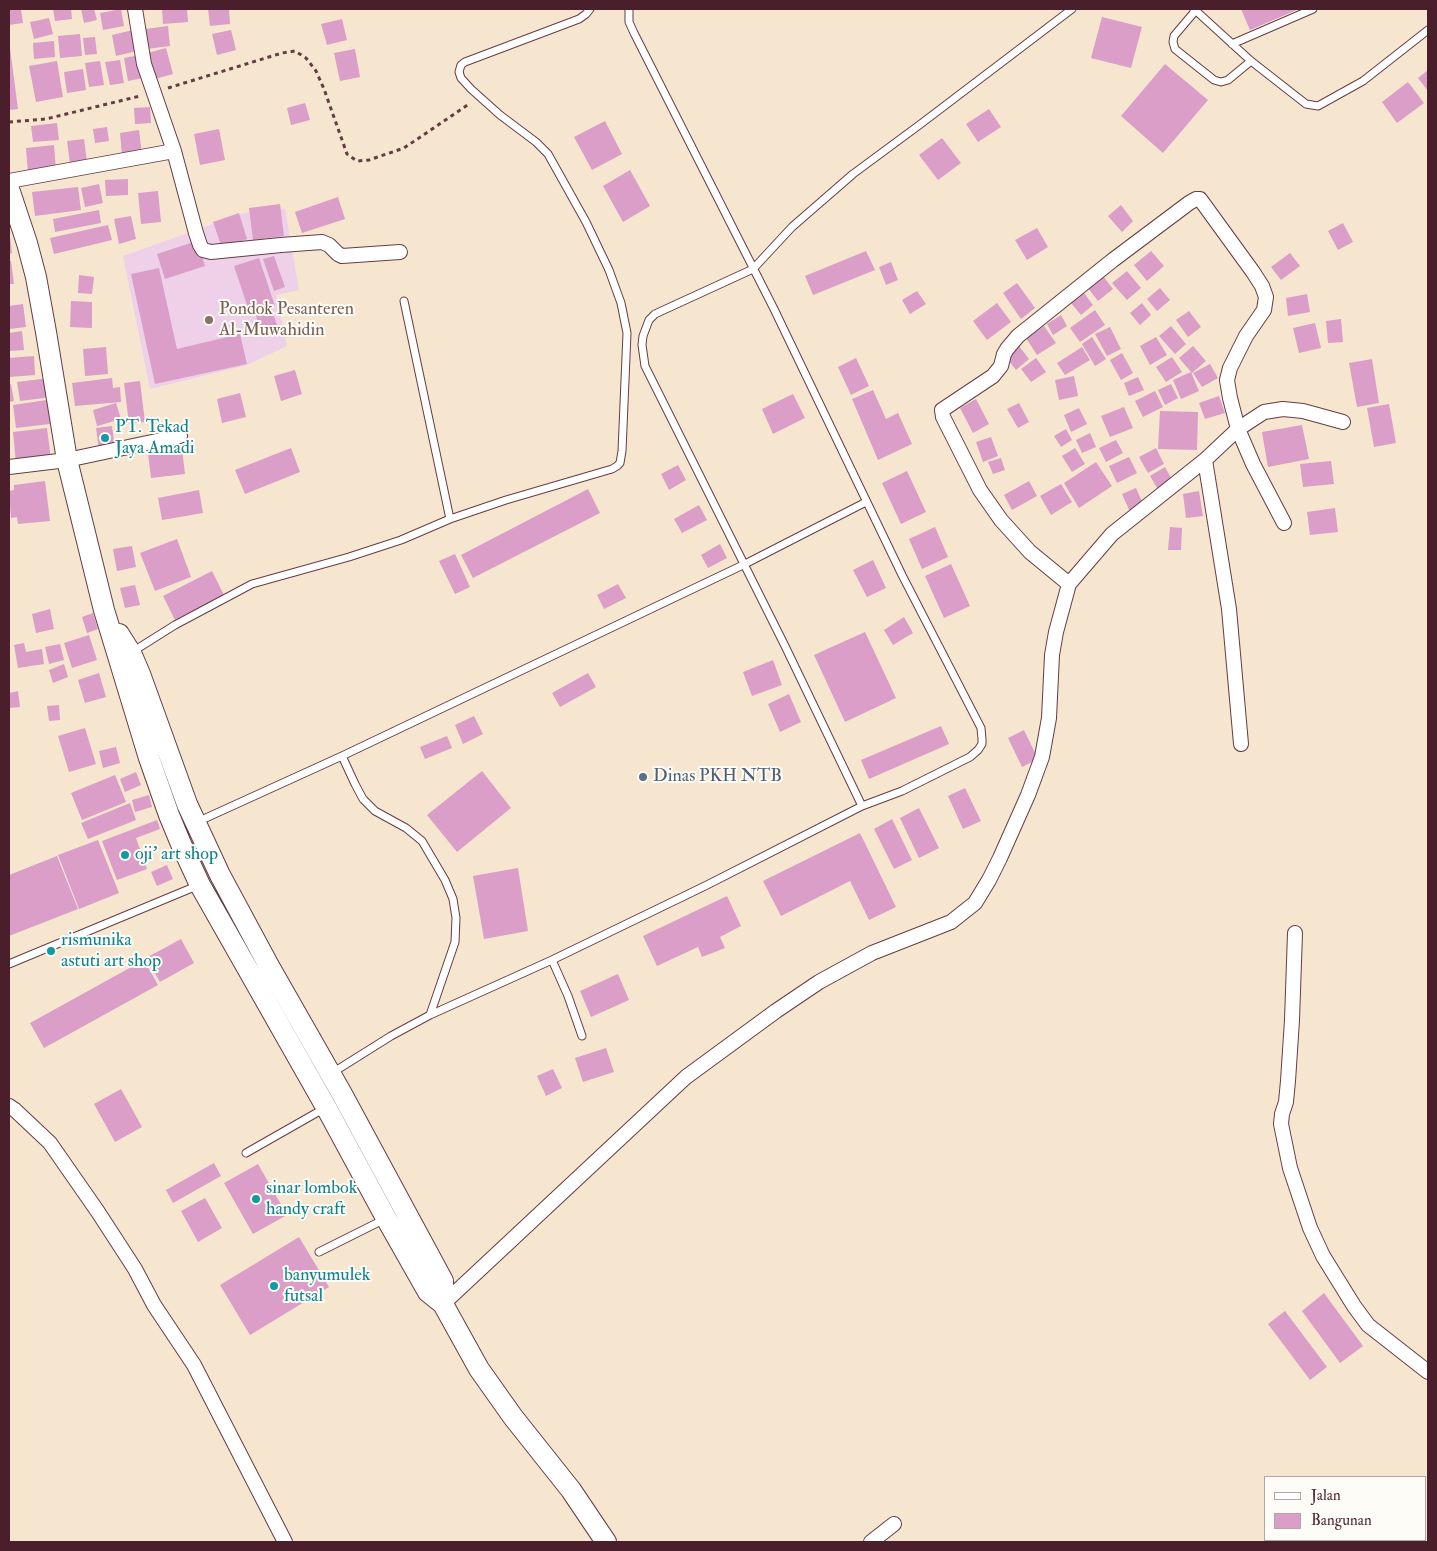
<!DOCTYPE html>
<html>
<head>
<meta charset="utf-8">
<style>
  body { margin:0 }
  #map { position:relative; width:1437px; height:1551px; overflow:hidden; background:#f6e6cf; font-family:"IM FELL Double Pica",serif }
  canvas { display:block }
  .frame { position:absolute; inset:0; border:10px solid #4a1f2b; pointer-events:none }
  .legend { position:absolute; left:1264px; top:1476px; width:162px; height:65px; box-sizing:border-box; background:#fdfcf7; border:1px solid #b5a4a5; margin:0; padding:6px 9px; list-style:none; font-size:15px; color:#4a1f2b }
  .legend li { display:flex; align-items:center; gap:10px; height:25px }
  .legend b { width:25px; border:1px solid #b5a4a5 }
</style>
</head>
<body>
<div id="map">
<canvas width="1437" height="1551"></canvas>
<div class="frame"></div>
<ul class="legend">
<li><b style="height:6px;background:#fff"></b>Jalan</li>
<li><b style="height:14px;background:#da9ec8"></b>Bangunan</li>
</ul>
</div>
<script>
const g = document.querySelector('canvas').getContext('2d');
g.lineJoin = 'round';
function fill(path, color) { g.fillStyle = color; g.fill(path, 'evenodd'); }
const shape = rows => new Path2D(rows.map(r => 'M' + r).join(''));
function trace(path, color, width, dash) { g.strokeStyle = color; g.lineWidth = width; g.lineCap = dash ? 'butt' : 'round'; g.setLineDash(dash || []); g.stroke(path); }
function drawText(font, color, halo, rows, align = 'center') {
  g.font = font + ' "IM FELL Double Pica",serif'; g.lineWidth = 4; g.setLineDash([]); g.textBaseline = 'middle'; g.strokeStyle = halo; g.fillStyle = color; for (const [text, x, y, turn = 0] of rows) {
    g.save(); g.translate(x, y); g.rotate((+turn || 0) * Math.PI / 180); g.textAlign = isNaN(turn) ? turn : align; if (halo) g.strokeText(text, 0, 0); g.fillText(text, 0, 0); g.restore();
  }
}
fill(shape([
  [285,209,299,290,276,295,287,346,247,365,150,389,123,256,244,213]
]), '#eed0e8');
fill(shape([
  [9,9,21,9,23,23,9,25],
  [53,9,71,9,72,19,55,21],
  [81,9,94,9,97,20,84,23],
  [121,9,124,26,103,30,100,13],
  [162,9,187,9,188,22,163,24],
  [208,9,229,9,230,24,210,26],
  [1241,9,1299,9,1250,30],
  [1102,17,1142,27,1131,68,1091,58],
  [49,18,53,34,34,39,30,22],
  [342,19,347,40,327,45,321,24],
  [168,26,170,46,147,49,145,29],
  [133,30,137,51,116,56,112,35],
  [231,30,236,50,217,55,212,34],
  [80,34,82,56,60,58,58,36],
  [95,37,97,54,85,55,83,38],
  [54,41,55,57,34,59,33,43],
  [9,48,10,48,18,109,9,110],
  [166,48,173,74,151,80,144,54],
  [355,49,360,77,340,81,334,53],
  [139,55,143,78,128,81,124,58],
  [120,60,124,83,110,85,105,62],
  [57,61,63,97,36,102,29,66],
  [100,61,104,85,89,87,85,63],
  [1165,64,1208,100,1163,153,1121,116],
  [83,69,86,90,67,93,64,72],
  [1428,70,1428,91,1418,78],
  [1408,82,1424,103,1397,123,1382,102],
  [305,103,310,120,291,125,287,108],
  [150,107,151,123,135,124,134,108],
  [989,109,1001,127,978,142,966,124],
  [605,121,622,154,592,170,574,137],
  [57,123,59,140,33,142,31,126],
  [107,127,109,141,95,143,93,129],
  [219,129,225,160,200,165,194,134],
  [139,130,142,154,122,156,120,133],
  [942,138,961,163,938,180,919,155],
  [84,139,87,162,70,164,67,141],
  [54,145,56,171,28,174,26,148],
  [630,170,650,206,623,222,603,186],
  [128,179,128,195,106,196,105,180],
  [99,184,103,203,85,207,81,188],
  [78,187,81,210,35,216,32,192],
  [158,191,161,222,141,224,138,193],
  [338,197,345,219,302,233,295,212],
  [280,204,284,236,253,240,249,208],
  [1121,205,1133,221,1122,232,1108,216],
  [99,210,101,223,55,232,53,219],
  [239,213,247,239,222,248,213,222],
  [131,216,136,239,119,244,114,219],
  [1343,223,1353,242,1338,250,1328,231],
  [108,225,112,240,54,254,50,238],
  [1037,228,1048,247,1027,260,1015,240],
  [9,237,10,237,12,253,9,254],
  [197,241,205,266,165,279,157,254],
  [866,251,875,270,813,295,805,276],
  [1151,251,1164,266,1147,281,1134,265],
  [1290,253,1300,266,1281,280,1271,267],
  [274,256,285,287,274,291,263,259],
  [259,258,275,306,271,307,277,325,260,330,255,312,250,314,234,266],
  [9,261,11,261,14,284,9,284],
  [891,262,898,280,886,285,879,267],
  [159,268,177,349,240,334,247,364,155,384,131,274],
  [1127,271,1141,288,1127,300,1112,283],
  [79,275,94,277,92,294,78,293],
  [1103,276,1113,289,1098,301,1088,288],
  [1017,283,1035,308,1021,319,1003,293],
  [1160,288,1170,300,1157,311,1147,299],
  [917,291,926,304,910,314,902,300],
  [1084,293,1093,305,1081,315,1071,303],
  [1307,294,1310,312,1288,316,1286,298],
  [71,301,92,302,92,328,70,327],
  [997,303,1011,322,987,340,973,321],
  [1142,303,1151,315,1140,325,1130,313],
  [23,304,26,327,9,329,9,306],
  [1095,310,1105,325,1080,342,1070,328],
  [1189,311,1201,327,1188,337,1176,320],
  [1061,315,1067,326,1053,335,1047,324],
  [1341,319,1343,342,1328,343,1326,321],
  [1315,323,1321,348,1299,353,1293,328],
  [1044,326,1056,343,1037,355,1026,338],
  [1171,326,1186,344,1175,354,1159,336],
  [1110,327,1121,349,1107,356,1095,334],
  [22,331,24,350,9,351,9,333],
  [1092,337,1106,359,1095,366,1082,344],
  [1156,337,1167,355,1150,365,1140,346],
  [1019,346,1029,359,1016,370,1005,356],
  [1193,346,1206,361,1192,373,1179,358],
  [106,347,108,374,85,376,83,349],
  [1082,347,1090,360,1065,375,1057,363],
  [1122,353,1133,373,1121,380,1110,360],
  [34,356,35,375,9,377,9,358],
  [1172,357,1182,372,1166,382,1156,367],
  [856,358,869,386,851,395,838,367],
  [1036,358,1046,372,1031,382,1021,369],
  [1372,359,1379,403,1357,407,1349,363],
  [1210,364,1218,378,1202,387,1193,373],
  [295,370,302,394,281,401,274,376],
  [1191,372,1199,391,1181,399,1173,380],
  [1074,376,1078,396,1059,400,1055,380],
  [1138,377,1144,390,1129,396,1124,383],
  [49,378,52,397,20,401,17,382],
  [112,378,113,388,120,387,121,402,75,406,72,383],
  [140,381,145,422,129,424,124,383],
  [11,384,14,401,9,402,9,385],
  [1171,384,1178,398,1165,405,1158,390],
  [873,390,886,419,898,413,912,444,878,460,852,399],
  [1155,391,1163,407,1143,417,1135,401],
  [240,393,246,417,222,423,217,399],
  [793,394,805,418,773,434,762,409],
  [1219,396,1225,413,1205,419,1199,403],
  [976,399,989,424,973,433,960,408],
  [47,400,50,424,16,428,13,405],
  [116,403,121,419,97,426,93,410],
  [1019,403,1029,422,1018,428,1007,409],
  [1389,404,1396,443,1374,447,1367,408],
  [1124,407,1133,428,1110,437,1101,416],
  [1079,408,1087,424,1071,432,1064,415],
  [1160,411,1198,412,1197,450,1158,449],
  [1302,425,1309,459,1268,467,1262,432],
  [112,426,115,448,99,450,96,428],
  [47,428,51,459,16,463,13,432],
  [1066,429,1072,440,1061,447,1054,436],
  [1090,433,1096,447,1082,453,1076,440],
  [991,437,998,456,983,462,976,442],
  [1116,440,1123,453,1106,462,1099,448],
  [291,448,300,472,245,494,235,470],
  [1075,448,1085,464,1072,472,1062,456],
  [1156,448,1164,464,1148,473,1139,457],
  [182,449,185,474,151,478,148,453],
  [1129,457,1137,473,1117,483,1109,466],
  [1001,458,1005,470,993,474,988,462],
  [1331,461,1334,484,1303,487,1300,464],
  [1096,462,1112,486,1079,508,1064,483],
  [678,465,686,480,669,490,661,474],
  [1165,467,1174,483,1159,491,1150,476],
  [907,471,926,512,901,524,882,483],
  [45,481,50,521,18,524,17,517,11,518,9,491,14,490,14,485],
  [1029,481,1037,496,1012,510,1004,495],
  [1061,484,1072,502,1051,515,1040,496],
  [1136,488,1145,508,1131,514,1122,494],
  [588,489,600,513,473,578,461,555],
  [199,490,203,513,162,520,158,498],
  [1199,491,1203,516,1186,518,1183,494],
  [699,505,707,520,682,533,674,519],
  [1335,508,1338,532,1310,535,1307,512],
  [935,527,948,557,922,569,909,539],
  [1170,527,1182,528,1181,550,1168,550],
  [177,539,191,577,155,591,140,553],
  [720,544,727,558,708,568,701,555],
  [132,546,136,567,117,571,113,549],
  [455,554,470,587,455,594,439,561],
  [873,560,886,588,867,597,853,570],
  [951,564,970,606,944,618,925,576],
  [212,571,224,595,175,620,163,596],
  [618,584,626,598,604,609,597,595],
  [135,585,140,605,125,608,120,588],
  [50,609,54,629,36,633,32,614],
  [93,613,98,629,87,633,82,617],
  [904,617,913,633,893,645,884,630],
  [865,632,896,698,845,722,814,655],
  [89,635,97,660,72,668,64,643],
  [24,643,26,652,42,649,44,664,18,668,14,645],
  [60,644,64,660,49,664,45,647],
  [773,660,782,685,752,696,743,672],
  [64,664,68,677,53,683,49,670],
  [99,673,106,697,85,703,78,680],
  [588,673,596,687,560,707,552,693],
  [18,691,20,707,9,708,9,693],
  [789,694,801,722,780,732,768,704],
  [59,705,60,720,49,721,47,706],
  [474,716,483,734,463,744,455,725],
  [941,726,949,744,869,779,861,760],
  [85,728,96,764,69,772,58,736],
  [1024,730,1038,759,1022,767,1008,738],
  [447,736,452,748,425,759,420,747],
  [116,747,120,763,103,768,99,751],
  [482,771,511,808,457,852,427,815],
  [136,772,141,785,125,792,120,779],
  [115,775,126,802,82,820,71,793],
  [965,788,981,821,963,829,948,796],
  [149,795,152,807,135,812,132,800],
  [130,803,136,820,88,839,81,823],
  [919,808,939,848,919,858,900,818],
  [892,819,912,860,894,869,874,829],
  [157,820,160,829,136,838,147,869,117,880,102,841],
  [860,833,896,907,869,920,850,881,781,916,763,881],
  [98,840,119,893,79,909,58,855],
  [57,856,78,909,9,936,9,875],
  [167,865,173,879,157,886,151,872],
  [518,868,528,931,484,939,473,876],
  [727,896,741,926,720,937,725,948,702,957,698,947,657,966,643,936],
  [181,939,194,963,160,982,146,958],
  [144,960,158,985,44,1048,30,1023],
  [618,974,629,1000,591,1017,580,991],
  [606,1048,614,1072,583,1082,575,1058],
  [553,1069,562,1088,546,1096,537,1076],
  [121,1089,142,1127,115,1142,94,1104],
  [214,1163,221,1176,173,1203,166,1190],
  [258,1164,287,1215,253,1234,224,1183],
  [205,1198,222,1228,198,1242,181,1211],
  [299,1237,329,1287,250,1335,220,1285],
  [1324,1293,1363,1346,1340,1363,1302,1311],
  [1285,1311,1327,1367,1310,1380,1268,1324]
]), '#da9ec8');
const service = shape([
  [1194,9,1251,61,1306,104,1318,106,1363,81,1428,30],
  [1196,10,1174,36,1173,42,1175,49,1214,80,1221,82,1228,80,1251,61],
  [1232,44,1313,9],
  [404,301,450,519],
  [132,652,175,625,252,584,349,557,401,540,450,519,506,500,612,469,617,466,620,463,622,451,627,333,621,303,609,270,586,222,548,154,536,142,500,115,471,89,461,78,459,72,461,65,465,62,579,19,586,14,590,9],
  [342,756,355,784,363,799,375,811,406,828,422,841,445,880,453,899,456,918,455,942,430,1015],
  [862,806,785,646,645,366,642,345,643,336,649,320,655,314,753,269,792,227,853,174,922,123,1072,9],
  [197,822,342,756,743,565,866,502],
  [552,960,568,996,582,1036],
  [9,964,199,885],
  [332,1073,391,1036,430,1015,552,960,707,885,862,806,902,791,970,757,978,750,982,744,982,739,981,728,902,575,774,309,634,33,629,22,629,9],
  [246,1153,325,1108],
  [319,1252,385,1219]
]);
const minor = shape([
  [135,9,144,64,174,151,196,233,200,245,203,250,211,252,281,245,322,242,329,245,338,254,342,256,400,252],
  [9,181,174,151],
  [1205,460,1229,609,1241,744],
  [9,467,67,460,180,436],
  [1069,584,1030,552,1001,520,980,490,943,417,942,410,993,376,1001,366,1004,354,1007,349,1018,336,1113,260,1189,203,1196,199,1200,199,1253,272,1262,286,1266,297,1264,310,1246,336,1230,368,1227,380,1230,398,1238,429,1253,464,1284,523],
  [1295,933,1292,1020,1288,1081,1286,1102,1282,1114,1281,1124,1290,1168,1310,1228,1323,1256,1354,1306,1368,1325,1428,1372],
  [9,1106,15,1110,50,1143,98,1212,135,1269,154,1305,194,1365,285,1542],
  [443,1304,686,1077,776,1011,819,982,872,953,951,922,975,903,989,880,1000,858,1028,795,1042,757,1049,718,1052,655,1056,632,1069,584,1112,534,1205,460,1238,429,1264,412,1283,409,1303,411,1343,422],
  [871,1542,894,1524]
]);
const secondary = shape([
  [9,189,27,243,36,277,46,332,67,460,104,610,149,758,169,815,181,844,200,885,326,1107,386,1218,428,1292,443,1304,479,1369,513,1417,571,1490,606,1542],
  [119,634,131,653,140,674,187,804,220,875,269,966,342,1094,443,1281,443,1304]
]);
trace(service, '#643d44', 9);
trace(minor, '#643d44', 16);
trace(secondary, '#643d44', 22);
trace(shape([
  [168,88,282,53,295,51,306,58,316,71,324,89,347,154,357,161,369,160,404,148,469,104],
  [9,122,46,119,140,96]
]), '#643d44', 3, [4, 4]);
trace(service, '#fff', 7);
trace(minor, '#fff', 14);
trace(secondary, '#fff', 20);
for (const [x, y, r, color] of [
  [209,320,5,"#8d6e63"],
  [105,438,5,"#0f9aa8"],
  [643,777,5,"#5c6f8a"],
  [125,855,5,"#0f9aa8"],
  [51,951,5,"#0f9aa8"],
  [256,1199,5,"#0f9aa8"],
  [274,1286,5,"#0f9aa8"]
]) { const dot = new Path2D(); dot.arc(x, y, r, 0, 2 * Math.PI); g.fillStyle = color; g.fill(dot); trace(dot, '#fdfcf7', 2); }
drawText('18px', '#785e54', '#fdfcf7', [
  ["Pondok Pesanteren",219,310],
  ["Al-Muwahidin",219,331]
], 'left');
drawText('18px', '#0d838f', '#fdfcf7', [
  ["PT. Tekad",115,428],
  ["Jaya Amadi",115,449],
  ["oji' art shop",135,855],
  ["rismunika",61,941],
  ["astuti art shop",61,962],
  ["sinar lombok",266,1189],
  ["handy craft",266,1210],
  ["banyumulek",284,1276],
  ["futsal",284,1297]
], 'left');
drawText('18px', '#4e5e75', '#fdfcf7', [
  ["Dinas PKH NTB",653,777]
], 'left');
</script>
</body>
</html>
